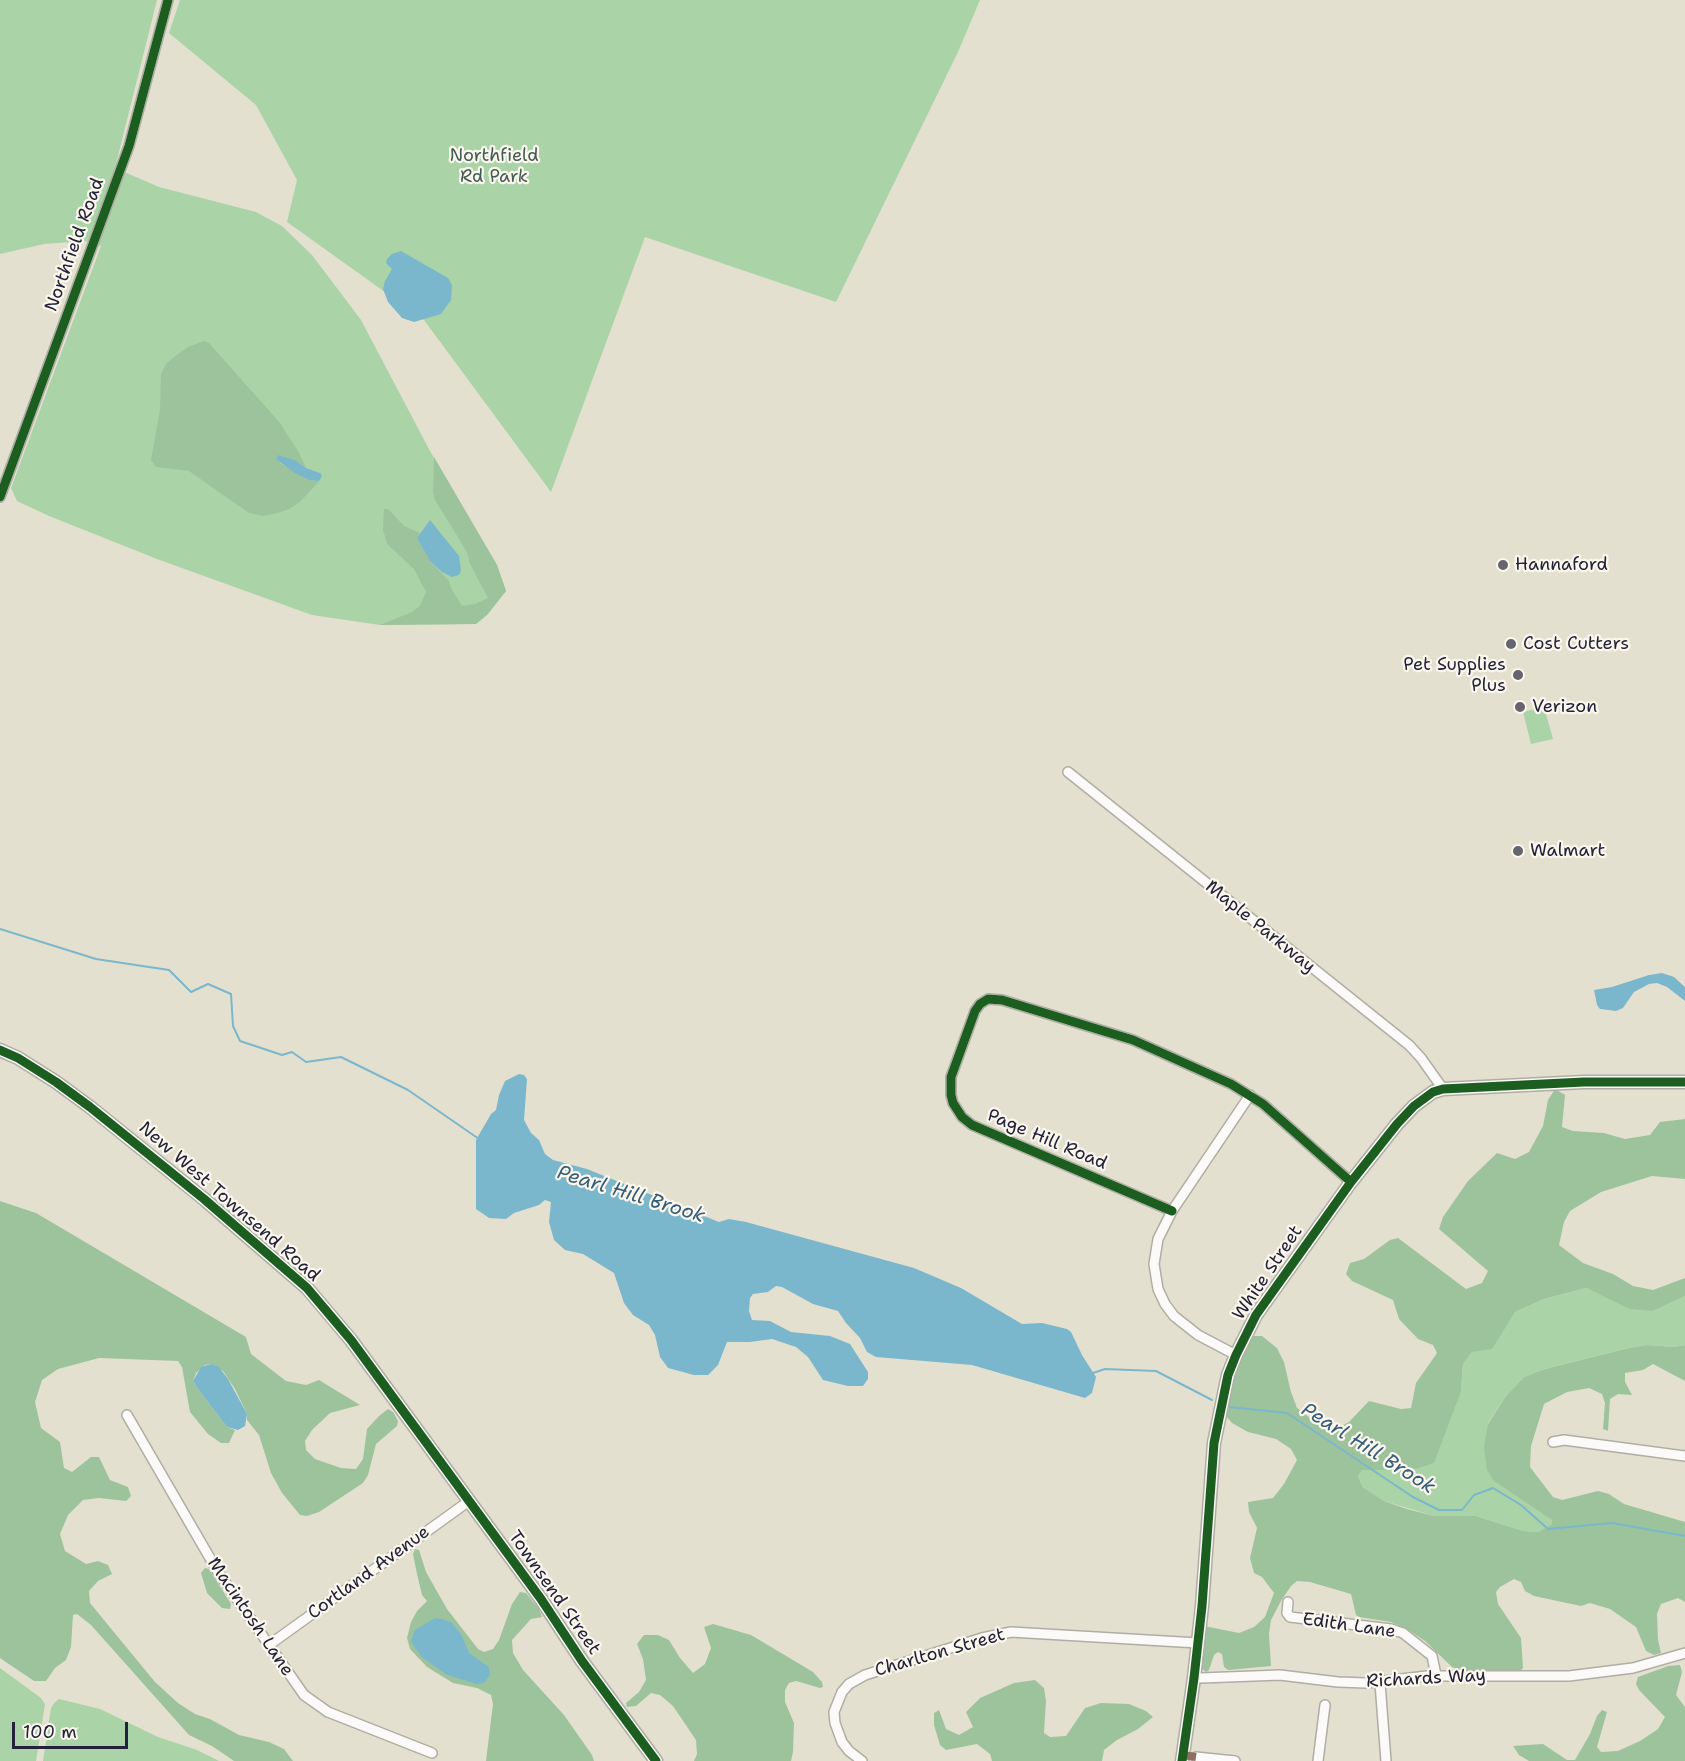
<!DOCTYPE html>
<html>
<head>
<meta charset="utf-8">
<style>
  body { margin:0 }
  #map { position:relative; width:1685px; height:1761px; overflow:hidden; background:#e4e0cf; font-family:"Shantell Sans",sans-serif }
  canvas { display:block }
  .scale { position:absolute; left:12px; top:1722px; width:116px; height:27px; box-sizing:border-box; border:3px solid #22223b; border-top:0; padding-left:8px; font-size:18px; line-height:21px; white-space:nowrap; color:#22223b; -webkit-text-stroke:4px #fbf7ec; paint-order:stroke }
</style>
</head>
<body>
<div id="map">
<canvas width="1685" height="1761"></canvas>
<div class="scale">100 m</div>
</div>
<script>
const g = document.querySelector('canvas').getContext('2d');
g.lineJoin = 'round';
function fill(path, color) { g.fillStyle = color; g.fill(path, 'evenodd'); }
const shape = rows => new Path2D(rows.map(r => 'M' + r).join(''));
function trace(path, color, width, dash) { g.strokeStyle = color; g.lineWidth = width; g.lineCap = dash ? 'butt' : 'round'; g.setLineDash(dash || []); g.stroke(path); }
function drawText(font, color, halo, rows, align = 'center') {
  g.font = font + ' "Shantell Sans",sans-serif'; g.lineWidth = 4.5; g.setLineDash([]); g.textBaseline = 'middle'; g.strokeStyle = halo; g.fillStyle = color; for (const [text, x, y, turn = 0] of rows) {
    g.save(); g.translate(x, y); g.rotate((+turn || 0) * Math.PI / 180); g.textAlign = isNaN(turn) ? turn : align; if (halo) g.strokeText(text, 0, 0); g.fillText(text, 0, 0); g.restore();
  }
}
fill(shape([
  [0,0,157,0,115,168,159,187,256,212,282,226,312,255,361,320,430,451,497,565,506,591,487,615,476,624,380,625,312,615,157,559,49,516,17,501,11,488,101,246,85,241,44,244,0,254],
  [180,0,980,0,958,52,836,302,645,237,551,492,424,320,287,222,297,180,256,105,169,33],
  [1544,707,1553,739,1531,744,1523,712],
  [1586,1288,1606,1297,1653,1311,1685,1296,1685,1345,1674,1347,1647,1345,1629,1348,1545,1369,1524,1377,1506,1396,1488,1423,1552,1520,1552,1524,1538,1532,1523,1531,1476,1516,1434,1516,1384,1501,1361,1487,1358,1476,1362,1470,1386,1470,1461,1391,1463,1364,1472,1352,1515,1312,1544,1299],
  [0,1668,41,1698,45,1704,36,1761,0,1761],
  [59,1699,100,1709,158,1737,197,1750,219,1761,43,1761,51,1708,55,1702]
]), '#aad3a7');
fill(shape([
  [204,341,209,343,280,423,298,451,306,468,295,460,278,455,280,463,309,480,319,481,300,502,289,509,278,513,263,516,249,513,189,471,156,467,151,460,160,410,161,374,166,364,173,358,188,347],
  [434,457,497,565,506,591,487,615,476,624,380,625,412,612,420,606,426,592,414,569,387,544,383,529,384,509,387,509,391,512,404,526,420,533,417,538,430,561,449,581,451,588,462,606,475,604,488,598,470,564,467,552,435,500,433,492],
  [1555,1089,1565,1095,1562,1127,1573,1131,1604,1133,1625,1139,1650,1135,1660,1122,1685,1119,1685,1179,1652,1176,1601,1192,1570,1211,1564,1222,1559,1245,1583,1263,1613,1274,1633,1286,1653,1290,1685,1278,1685,1296,1653,1311,1630,1309,1586,1288,1544,1299,1515,1312,1492,1349,1472,1352,1463,1364,1461,1391,1434,1463,1412,1470,1362,1470,1358,1476,1362,1487,1384,1501,1407,1509,1434,1516,1476,1516,1523,1531,1538,1532,1552,1524,1552,1520,1494,1481,1487,1470,1484,1447,1488,1424,1506,1396,1524,1377,1545,1369,1629,1348,1647,1345,1674,1347,1685,1345,1685,1381,1653,1364,1643,1370,1625,1373,1625,1382,1632,1395,1618,1394,1610,1399,1608,1431,1603,1429,1605,1403,1602,1394,1589,1388,1567,1392,1544,1404,1531,1446,1530,1467,1553,1497,1562,1500,1598,1491,1609,1494,1624,1504,1685,1522,1685,1602,1678,1598,1661,1604,1657,1614,1658,1640,1661,1653,1654,1655,1646,1651,1636,1627,1610,1609,1590,1603,1581,1606,1534,1596,1525,1591,1521,1582,1514,1579,1500,1587,1496,1592,1498,1604,1521,1638,1523,1668,1520,1671,1459,1670,1452,1667,1425,1641,1410,1631,1391,1622,1359,1617,1356,1615,1351,1594,1310,1582,1297,1581,1291,1586,1281,1601,1271,1620,1269,1634,1271,1666,1228,1670,1224,1667,1222,1654,1218,1652,1214,1655,1209,1670,1206,1672,1202,1669,1204,1626,1239,1633,1254,1627,1265,1617,1274,1593,1262,1577,1254,1573,1250,1558,1257,1528,1249,1512,1248,1502,1273,1498,1284,1484,1297,1460,1291,1449,1276,1439,1248,1432,1232,1423,1225,1415,1236,1364,1251,1336,1262,1336,1277,1348,1284,1362,1291,1392,1297,1408,1319,1425,1332,1431,1349,1422,1369,1401,1401,1409,1411,1408,1416,1383,1437,1353,1433,1345,1418,1339,1399,1319,1393,1300,1352,1281,1346,1274,1350,1263,1364,1259,1390,1240,1398,1238,1466,1289,1482,1283,1488,1271,1439,1229,1443,1217,1468,1181,1497,1153,1515,1159,1529,1152,1543,1126,1548,1100],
  [0,1201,36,1213,246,1337,251,1354,286,1381,306,1385,319,1380,360,1405,330,1413,312,1430,305,1441,306,1450,315,1459,341,1468,356,1469,363,1459,367,1429,379,1416,388,1409,393,1412,398,1421,397,1426,376,1444,368,1475,363,1483,319,1512,307,1516,300,1515,282,1493,271,1473,259,1435,247,1420,247,1414,235,1389,223,1371,211,1364,205,1365,196,1373,193,1381,200,1392,227,1427,235,1430,229,1443,221,1443,208,1434,190,1412,182,1367,178,1361,99,1358,58,1369,42,1380,35,1402,41,1428,60,1442,64,1468,72,1472,91,1457,99,1457,110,1480,128,1487,131,1496,126,1501,99,1498,83,1500,68,1515,60,1534,65,1551,86,1564,98,1561,108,1565,112,1574,98,1581,89,1591,90,1603,155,1682,178,1703,195,1714,210,1719,239,1735,269,1742,284,1749,293,1761,234,1761,212,1746,189,1735,91,1625,77,1614,73,1615,71,1647,66,1660,55,1668,46,1681,34,1681,0,1658],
  [415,1549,419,1550,426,1572,447,1609,478,1649,484,1652,493,1649,499,1640,512,1604,520,1592,526,1593,539,1609,542,1617,531,1619,512,1640,513,1653,523,1670,564,1715,592,1755,594,1761,486,1761,493,1704,491,1695,477,1688,453,1683,427,1667,410,1649,407,1638,411,1622,417,1611,427,1601,422,1595,417,1574,413,1554],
  [205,1568,209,1569,231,1604,230,1609,222,1608,207,1593,201,1573],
  [713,1624,751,1635,813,1672,822,1682,823,1687,820,1688,796,1681,789,1683,785,1690,785,1702,794,1723,793,1752,791,1761,694,1761,697,1754,696,1740,673,1706,660,1695,651,1693,636,1706,627,1707,626,1703,639,1692,646,1680,643,1659,637,1644,644,1635,658,1635,669,1640,680,1658,693,1673,705,1664,711,1648,704,1627],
  [1680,1665,1682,1672,1676,1695,1685,1707,1685,1761,1529,1761,1519,1755,1513,1746,1543,1744,1567,1760,1575,1760,1590,1734,1597,1716,1602,1710,1607,1712,1597,1747,1601,1752,1618,1751,1640,1741,1658,1729,1665,1717,1639,1690,1636,1684,1638,1677,1668,1666],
  [1035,1680,1044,1688,1046,1701,1044,1733,1050,1737,1066,1736,1085,1708,1101,1703,1129,1704,1146,1711,1153,1717,1138,1729,1117,1740,1104,1750,1102,1761,992,1761,990,1754,977,1744,946,1750,940,1745,934,1725,934,1713,939,1710,946,1729,959,1735,973,1727,966,1712,980,1698,1014,1683]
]), '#9dc39d');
fill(shape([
  [401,251,448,278,452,285,451,300,441,314,414,322,402,318,388,302,383,289,385,281,392,269,386,263,387,259,392,254],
  [278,455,295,460,306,468,320,473,322,476,319,481,309,480,295,473,276,459],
  [430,520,459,556,461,570,459,575,452,577,442,572,430,561,417,538],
  [1662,973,1674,977,1685,987,1685,1001,1667,987,1657,983,1649,984,1634,992,1623,1008,1616,1011,1600,1009,1597,1005,1594,990,1612,987,1649,975],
  [519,1074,524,1075,527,1079,524,1120,531,1133,539,1140,545,1154,553,1160,587,1169,714,1220,719,1222,729,1219,746,1222,914,1268,961,1288,1022,1324,1042,1323,1067,1329,1071,1332,1082,1355,1096,1377,1092,1393,1085,1398,972,1365,876,1357,867,1352,860,1338,846,1323,838,1311,813,1304,782,1287,776,1286,768,1292,753,1294,750,1298,749,1311,752,1320,770,1321,791,1332,830,1336,850,1344,868,1372,868,1379,863,1386,848,1386,823,1380,808,1357,796,1347,772,1339,750,1342,727,1342,718,1365,708,1375,694,1375,668,1368,660,1357,655,1335,649,1325,633,1315,624,1303,614,1273,583,1254,565,1250,554,1240,549,1222,551,1202,545,1200,539,1205,514,1213,506,1219,489,1218,476,1209,476,1140,491,1114,496,1110,499,1095,505,1081],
  [211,1364,219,1367,228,1379,247,1414,245,1426,238,1430,227,1427,200,1392,193,1381,201,1367],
  [435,1618,443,1619,452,1623,461,1634,469,1653,489,1667,490,1675,484,1683,477,1684,447,1675,423,1658,415,1648,411,1641,415,1630]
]), '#7bb7cc');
trace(shape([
  [0,929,96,959,169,970,191,992,208,984,231,994,233,1026,240,1041,282,1055,292,1052,306,1062,341,1057,408,1090,479,1139],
  [1093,1373,1105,1369,1156,1371,1212,1400],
  [1229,1407,1287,1413,1413,1497,1439,1510,1462,1510,1474,1495,1493,1488,1521,1505,1548,1529,1612,1523,1685,1536]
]), '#7bb7cc', 2);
const street = shape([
  [0,497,129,146,168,0],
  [1068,772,1409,1045,1421,1058,1443,1089],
  [1172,1211,972,1125,962,1117,953,1103,951,1095,951,1077,975,1011,980,1004,988,999,1002,1000,1133,1040,1231,1084,1263,1104,1351,1182],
  [1236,1355,1198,1335,1174,1316,1165,1304,1158,1289,1154,1264,1158,1239,1172,1211,1250,1095],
  [127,1415,218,1572,304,1695,328,1712,432,1753],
  [1553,1442,1564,1440,1685,1456],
  [1288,1602,1287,1613,1290,1617,1391,1629,1403,1633,1432,1656,1436,1675],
  [269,1645,469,1501],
  [1201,1678,1280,1675,1338,1682,1366,1683,1427,1676,1569,1676,1633,1668,1685,1653],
  [1380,1683,1386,1761],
  [1196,1757,1235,1761],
  [862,1761,849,1751,842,1742,835,1723,834,1712,842,1692,849,1684,865,1675,982,1638,1011,1632,1198,1643],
  [1318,1761,1325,1705]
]);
const secondary = shape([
  [0,1050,18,1058,56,1082,90,1107,204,1199,307,1288,351,1340,541,1599,582,1661,656,1761],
  [1182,1761,1194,1678,1202,1606,1214,1443,1228,1375,1236,1355,1256,1315,1351,1182,1397,1124,1414,1106,1433,1092,1443,1089,1584,1082,1685,1082]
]);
trace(street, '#b0ada5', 12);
trace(secondary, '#b0ada5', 15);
trace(street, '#fbfaf8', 9);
trace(secondary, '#fbfaf8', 12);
trace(shape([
  [1183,1755,1196,1757]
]), '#8d6e63', 8, [15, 8]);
trace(shape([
  [0,497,129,146,168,0],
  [0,1050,18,1058,56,1082,90,1107,204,1199,307,1288,351,1340,541,1599,582,1661,656,1761],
  [1172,1211,972,1125,962,1117,953,1103,951,1095,951,1077,975,1011,980,1004,988,999,1002,1000,1133,1040,1231,1084,1263,1104,1351,1182],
  [1182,1761,1194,1678,1202,1606,1214,1443,1228,1375,1236,1355,1256,1315,1351,1182,1397,1124,1414,1106,1433,1092,1443,1089,1584,1082,1685,1082]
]), '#1b5e20', 9);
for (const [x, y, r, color] of [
  [1503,565,6,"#66646f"],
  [1511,644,6,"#66646f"],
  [1518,675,6,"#66646f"],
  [1520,707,6,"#66646f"],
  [1518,851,6,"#66646f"]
]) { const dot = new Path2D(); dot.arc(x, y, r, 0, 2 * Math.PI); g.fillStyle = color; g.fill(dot); trace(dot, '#fbf7ec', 2); }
drawText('18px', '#415c56', '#fbf7ec', [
  ["Northfield",494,156],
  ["Rd Park",494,177]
]);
drawText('18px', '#22223b', '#fbf7ec', [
  ["Northfield Road",75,245,-70],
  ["Maple Parkway",1260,927,39],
  ["Page Hill Road",1047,1140,23],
  ["New West Townsend Road",229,1202,41],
  ["White Street",1268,1273,-56],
  ["Cortland Avenue",369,1573,-36],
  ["Townsend Street",554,1593,55],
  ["Macintosh Lane",250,1617,56],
  ["Edith Lane",1349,1626,8],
  ["Charlton Street",940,1653,-16],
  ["Richards Way",1426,1679,-3]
]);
drawText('18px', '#22223b', '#fbf7ec', [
  ["Hannaford",1515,565],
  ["Cost Cutters",1523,644],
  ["Pet Supplies",1506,665,"right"],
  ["Plus",1506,686,"right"],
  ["Verizon",1532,707],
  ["Walmart",1530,851]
], 'left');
drawText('italic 20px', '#365d7c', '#fbf7ec', [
  ["Pearl Hill Brook",631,1195,17],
  ["Pearl Hill Brook",1368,1449,32]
]);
</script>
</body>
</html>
